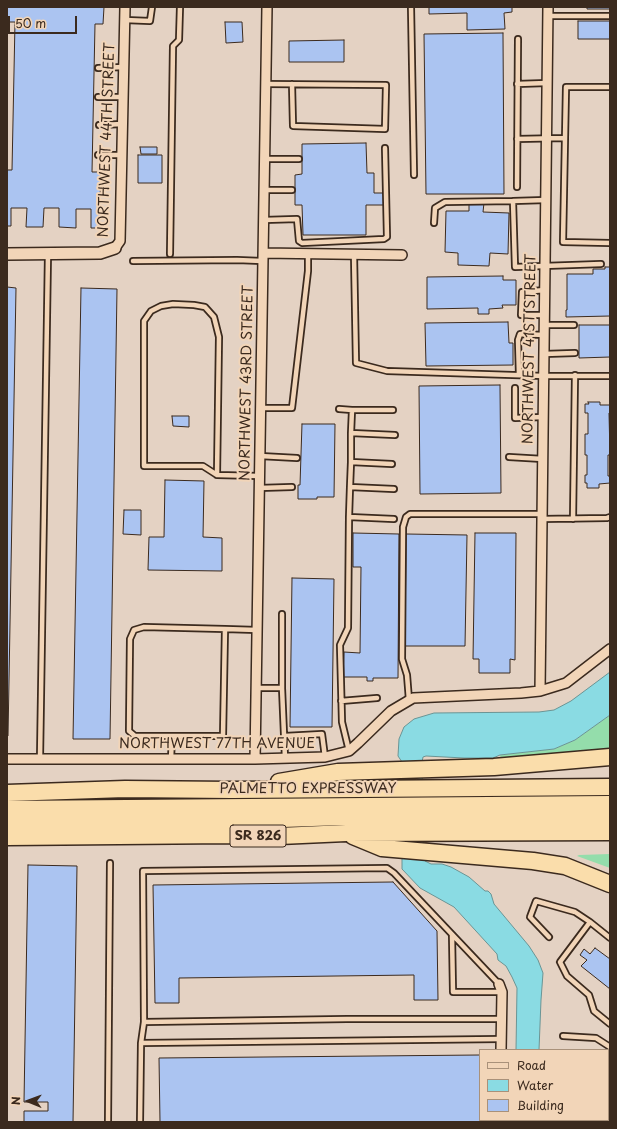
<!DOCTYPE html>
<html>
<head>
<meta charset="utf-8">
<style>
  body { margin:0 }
  #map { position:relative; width:617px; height:1129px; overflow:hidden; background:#e4d2c3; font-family:"Playpen Sans",sans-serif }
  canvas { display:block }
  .frame { position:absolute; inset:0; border:8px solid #3b2a1e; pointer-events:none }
  .legend { position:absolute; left:479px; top:1049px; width:130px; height:72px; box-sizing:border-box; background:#f2d5b8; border:1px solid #a9917a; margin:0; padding:5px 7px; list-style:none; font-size:12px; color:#3b2a1e }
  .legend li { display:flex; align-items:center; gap:8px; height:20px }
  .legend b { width:20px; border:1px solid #a9917a }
  .north { position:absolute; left:8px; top:1081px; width:40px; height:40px; -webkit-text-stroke:3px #f2d5b8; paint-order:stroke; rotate:271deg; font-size:11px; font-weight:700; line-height:16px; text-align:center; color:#3b2a1e }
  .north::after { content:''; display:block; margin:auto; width:14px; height:18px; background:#3b2a1e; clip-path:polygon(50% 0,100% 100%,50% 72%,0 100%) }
  .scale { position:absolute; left:8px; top:16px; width:69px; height:18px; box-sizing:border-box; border:2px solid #3b2a1e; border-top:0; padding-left:5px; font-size:12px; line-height:14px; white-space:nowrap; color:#3b2a1e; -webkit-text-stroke:3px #f2d5b8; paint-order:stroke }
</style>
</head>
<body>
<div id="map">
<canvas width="617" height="1129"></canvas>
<div class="frame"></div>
<ul class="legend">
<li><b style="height:5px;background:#f2d5b8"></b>Road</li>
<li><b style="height:11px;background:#8adbe3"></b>Water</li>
<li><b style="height:11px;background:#abc4f1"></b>Building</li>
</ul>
<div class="north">N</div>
<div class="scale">50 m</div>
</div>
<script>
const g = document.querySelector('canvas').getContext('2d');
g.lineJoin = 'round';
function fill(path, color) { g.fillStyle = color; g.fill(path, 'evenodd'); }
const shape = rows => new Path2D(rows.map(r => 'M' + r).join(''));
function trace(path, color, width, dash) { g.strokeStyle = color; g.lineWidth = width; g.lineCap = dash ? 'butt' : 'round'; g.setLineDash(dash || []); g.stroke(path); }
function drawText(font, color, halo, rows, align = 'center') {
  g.font = font + ' "Playpen Sans",sans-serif'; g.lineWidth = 4; g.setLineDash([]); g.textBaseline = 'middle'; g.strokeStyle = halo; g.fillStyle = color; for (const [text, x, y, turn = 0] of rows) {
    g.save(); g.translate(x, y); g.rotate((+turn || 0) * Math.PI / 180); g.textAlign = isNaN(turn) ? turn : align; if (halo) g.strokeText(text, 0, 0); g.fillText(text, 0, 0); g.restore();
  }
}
fill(shape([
  [610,715,610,751,501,759,500,755,554,749,575,740],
  [610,854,610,868,577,856,579,855]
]), '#94ddab');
const water = shape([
  [610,672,610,715,575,740,554,749,500,755,493,758,464,758,426,756,423,757,422,762,424,859,425,861,431,864,442,864,451,867,469,877,485,891,488,891,491,894,494,904,529,946,538,960,543,973,541,1000,539,1050,516,1050,517,988,512,977,506,966,498,960,497,954,454,907,420,888,402,869,402,762,398,756,399,739,404,727,414,719,434,713,539,712,554,710,571,701,610,672]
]);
fill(water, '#8adbe3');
trace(water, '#6a9494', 1);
const building = shape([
  [7,7,104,7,103,24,95,24,92,172,101,172,99,228,91,228,91,209,76,209,76,228,59,227,59,208,44,208,43,227,26,227,27,208,11,208,11,226,7,226,7,170,12,170,15,22,7,22,7,7],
  [429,7,512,7,512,12,504,13,505,29,467,30,467,13,429,14,429,7],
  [587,7,610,7,610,9,587,9,587,7],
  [578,21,610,21,610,39,578,39,578,21],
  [225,22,242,22,243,42,226,43,225,22],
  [503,33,504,194,426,194,424,34,503,33],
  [344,40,344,62,289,62,289,41,344,40],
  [366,143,367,173,374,173,374,193,384,193,384,205,366,205,366,235,303,235,302,205,295,205,295,175,302,174,302,144,366,143],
  [140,147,157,147,157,154,141,154,140,147],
  [138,155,162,155,162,183,138,183,138,155],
  [469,203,484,203,483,212,509,213,508,254,490,253,489,266,458,265,458,253,445,252,446,211,469,211,469,203],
  [605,267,610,267,610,316,566,317,566,310,567,310,567,274,593,274,593,269,605,269,605,267],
  [503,276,503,280,516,280,516,305,502,305,503,308,489,309,489,314,478,314,478,308,427,309,427,277,503,276],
  [7,287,16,288,8,736,7,736,7,287],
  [81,288,117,289,110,739,73,739,81,288],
  [508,322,509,343,513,343,513,365,426,366,425,323,508,322],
  [579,325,610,325,610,357,579,358,579,325],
  [500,385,501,493,420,494,419,386,500,385],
  [588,402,600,402,600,405,610,405,610,413,609,413,610,455,608,455,608,476,610,476,610,483,599,484,599,488,587,488,587,483,585,483,585,475,587,475,587,455,585,455,585,434,588,434,588,413,585,413,585,404,589,404,588,402],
  [172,416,189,416,189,427,173,426,172,416],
  [302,424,335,424,334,497,317,497,317,499,298,499,298,485,300,485,302,424],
  [165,480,204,481,203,537,222,538,222,571,148,570,149,537,164,537,165,480],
  [124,510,141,510,141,535,123,534,124,510],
  [353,533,399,534,398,678,373,678,373,681,367,681,367,677,343,677,344,652,360,653,361,567,353,567,353,533],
  [475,533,516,533,515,660,510,659,510,673,479,673,479,659,473,659,475,533],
  [406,534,467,535,465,646,405,646,406,534],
  [292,578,334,579,332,727,290,727,292,578],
  [28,865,77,866,73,1122,24,1122,24,1111,48,1111,48,1102,24,1102,28,865],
  [393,882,437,931,438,1000,414,1000,414,975,179,978,179,1003,155,1003,153,885,393,882],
  [595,948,610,959,610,989,581,966,587,960,580,955,584,949,590,954,595,948],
  [480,1055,480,1120,486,1120,486,1122,160,1122,159,1058,480,1055]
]);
fill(building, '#abc4f1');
trace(building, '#3b2a1e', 1);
const service = shape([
  [411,7,414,175],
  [548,16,610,16],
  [125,20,150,21,152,7],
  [98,68,124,67],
  [266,84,386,85,385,129,293,126,292,84],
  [517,84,547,83],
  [610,87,566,87,563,242,610,243],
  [98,97,123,97],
  [99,125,123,124],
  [517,139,565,138],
  [98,155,122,155],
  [264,159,299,159],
  [517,187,518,39],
  [264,190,292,190],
  [546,200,513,201,515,267,601,264],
  [264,220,297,219,299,241,302,243,384,239,387,237,385,148],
  [434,223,435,208,445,202,513,201],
  [170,254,173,46,179,40,180,7],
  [354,254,356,363,387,371,544,376,610,376],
  [133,261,237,260,262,261],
  [544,315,521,315,522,292,545,290],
  [544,325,574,325],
  [544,354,575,353],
  [519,375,518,340,520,334,544,335],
  [515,388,515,418,543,417],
  [260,408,292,408,308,271,308,254],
  [339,409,352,410],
  [351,433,352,410,393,410],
  [260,456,297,458],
  [509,457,543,459],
  [351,462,351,433,395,435],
  [217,475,219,337,214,317,205,307,194,305,173,304,161,306,151,311,144,321,144,466,203,466,217,475,259,476],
  [350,487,351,462,392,464],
  [259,488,292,487],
  [349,517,350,487,394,489],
  [542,519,607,518,610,517],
  [573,519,575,375],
  [225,629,223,736,135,736,129,731,130,639,134,630,144,627,225,629,257,630],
  [256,688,282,688,282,614],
  [282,688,285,758],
  [409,700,407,675,402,659,403,527,406,517,410,514,542,514],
  [341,701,377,698],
  [285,736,322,734,325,757],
  [349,751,342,722,340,645,348,628,349,517,394,519],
  [40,758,48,254],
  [171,759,172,736],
  [452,935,453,992,502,992],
  [549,937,530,917,536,901,575,912,590,922],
  [610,938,590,922,560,962,567,976,589,995,594,1011,610,1024],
  [144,1022,347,1019,502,1019],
  [563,1036,596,1038,610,1047],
  [141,1043,501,1039],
  [108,1122,110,863],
  [140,1122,141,1043,144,1022,143,871,387,868,394,873,499,984]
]);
const minor = shape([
  [115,248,120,241,125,7],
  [263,253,402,255],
  [540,691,548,7],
  [7,759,255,759,325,757,349,751,358,743,391,711,413,698,521,693,540,691,566,683,610,649],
  [255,759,267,7],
  [499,984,502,992,501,1050],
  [502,1120,502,1122]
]);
const tertiary = shape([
  [7,254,100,253,115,248]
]);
const motorway = shape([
  [279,782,338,772,494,767,610,757],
  [7,793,125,789,232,790,610,787],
  [7,809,610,804],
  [7,823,252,820,342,817,610,817],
  [353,836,382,848,533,861,565,866,610,884],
  [7,837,230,835,280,836,346,833,610,832]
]);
trace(service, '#3b2a1e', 8);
trace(minor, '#3b2a1e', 12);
trace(tertiary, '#3b2a1e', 14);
trace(motorway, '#3b2a1e', 19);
trace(service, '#f2d5b8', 4.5);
trace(minor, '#f2d5b8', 9);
trace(tertiary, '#f2d5b8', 11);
trace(motorway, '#faddab', 16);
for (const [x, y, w] of [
  [258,836,56]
]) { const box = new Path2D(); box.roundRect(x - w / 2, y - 11, w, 22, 3); g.fillStyle = '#f2d5b8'; g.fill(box); trace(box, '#3b2a1e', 1); }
drawText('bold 13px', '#3b2a1e', null, [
  ["SR 826",258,836]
]);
drawText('14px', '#3b2a1e', '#f2d5b8', [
  ["NORTHWEST 44TH STREET",107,140,-88],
  ["NORTHWEST 41ST STREET",530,349,-89],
  ["NORTHWEST 43RD STREET",247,383,-89],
  ["NORTHWEST 77TH AVENUE",217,744],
  ["PALMETTO EXPRESSWAY",308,789]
]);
</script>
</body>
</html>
